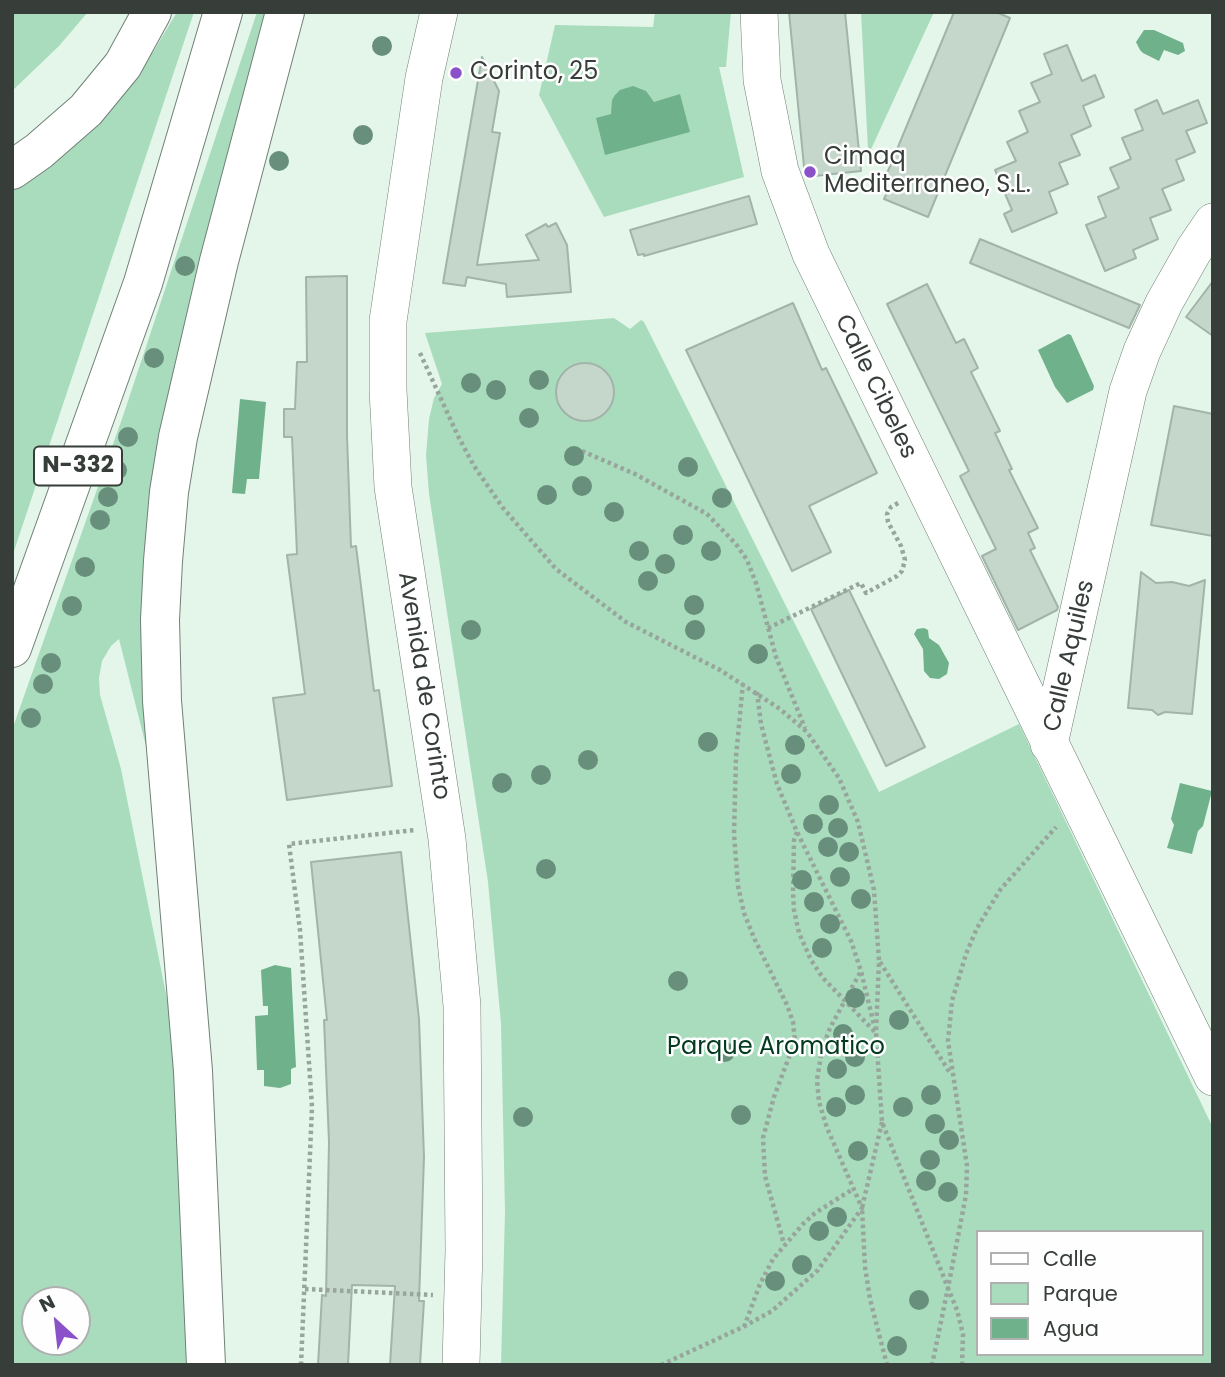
<!DOCTYPE html>
<html>
<head>
<meta charset="utf-8">
<style>
  body { margin:0 }
  #map { position:relative; width:1225px; height:1377px; overflow:hidden; background:#e4f6ea; font-family:Poppins,sans-serif }
  canvas { display:block }
  .frame { position:absolute; inset:0; border:14px solid #373e39; pointer-events:none }
  .legend { position:absolute; left:976px; top:1230px; width:228px; height:126px; box-sizing:border-box; background:#fefefe; border:2px solid #aeb1af; margin:0; padding:9px 12px; list-style:none; font-size:21px; color:#373e39 }
  .legend li { display:flex; align-items:center; gap:14px; height:35px }
  .legend b { width:35px; border:2px solid #aeb1af }
  .north { position:absolute; left:21px; top:1286px; width:70px; height:70px; box-sizing:border-box; background:#fefefe; border:2px solid #aeb1af; border-radius:50%; rotate:333deg; font-size:19px; font-weight:700; line-height:28px; text-align:center; color:#373e39 }
  .north::after { content:''; display:block; margin:auto; width:24px; height:32px; background:#8a51c9; clip-path:polygon(50% 0,100% 100%,50% 72%,0 100%) }
</style>
</head>
<body>
<div id="map">
<canvas width="1225" height="1377"></canvas>
<div class="frame"></div>
<ul class="legend">
<li><b style="height:9px;background:#fff"></b>Calle</li>
<li><b style="height:19px;background:#a9dcbd"></b>Parque</li>
<li><b style="height:19px;background:#6fb18a"></b>Agua</li>
</ul>
<div class="north">N</div>
</div>
<script>
const g = document.querySelector('canvas').getContext('2d');
g.lineJoin = 'round';
function fill(path, color) { g.fillStyle = color; g.fill(path, 'evenodd'); }
const shape = rows => new Path2D(rows.map(r => 'M' + r).join(''));
function trace(path, color, width, dash) { g.strokeStyle = color; g.lineWidth = width; g.lineCap = dash ? 'butt' : 'round'; g.setLineDash(dash || []); g.stroke(path); }
function drawText(font, color, halo, rows, align = 'center') {
  g.font = font + ' Poppins,sans-serif'; g.lineWidth = 5; g.setLineDash([]); g.textBaseline = 'middle'; g.strokeStyle = halo; g.fillStyle = color; for (const [text, x, y, turn = 0] of rows) {
    g.save(); g.translate(x, y); g.rotate((+turn || 0) * Math.PI / 180); g.textAlign = isNaN(turn) ? turn : align; if (halo) g.strokeText(text, 0, 0); g.fillText(text, 0, 0); g.restore();
  }
}
fill(shape([
  [12,12,88,12,59,46,12,91],
  [177,12,194,12,12,557,12,186,102,114,153,52],
  [257,12,269,12,203,269,150,762,119,639,111,646,102,661,99,678,100,695,121,769,171,1019,184,1168,187,1365,12,1365,12,730,124,413],
  [35,1300,77,1300,77,1342,35,1342],
  [655,12,731,12,726,67,719,67,744,177,604,217,539,95,555,25,653,27],
  [861,12,934,12,867,158,868,150],
  [614,318,630,329,641,320,644,322,879,792,1019,724,1213,1128,1213,1365,501,1365,505,1211,501,1024,488,882,429,494,426,455,429,419,434,398,442,384,425,333],
  [978,1232,1202,1232,1202,1354,978,1354]
]), '#a9dcbd');
fill(shape([
  [1144,30,1154,30,1183,43,1185,51,1178,55,1164,50,1159,61,1143,53,1140,50,1136,42],
  [633,86,646,91,654,102,680,94,690,132,605,155,596,118,611,114,612,100,615,95,620,90],
  [1068,334,1071,335,1094,386,1093,390,1067,403,1055,387,1038,350],
  [240,399,266,402,259,479,247,479,245,494,232,493],
  [924,628,928,630,929,638,939,645,949,663,947,674,939,679,930,678,924,671,923,649,914,634,917,629],
  [1180,783,1212,791,1203,826,1198,831,1192,854,1167,848,1174,825,1171,819],
  [275,965,291,968,296,1067,291,1069,291,1084,280,1088,264,1086,264,1070,257,1070,255,1016,268,1015,268,1006,263,1006,261,970]
]), '#6fb18a');
const building = shape([
  [789,12,845,12,861,171,805,177,789,12],
  [954,12,996,12,1010,18,928,217,884,199,890,186,883,183,954,12],
  [1067,45,1082,81,1095,75,1104,97,1083,106,1091,126,1071,135,1080,155,1059,163,1068,184,1049,192,1057,213,1012,232,1004,214,1012,210,995,170,1016,161,1007,142,1028,132,1019,111,1040,102,1031,83,1052,74,1044,54,1067,45],
  [482,57,499,91,492,132,500,133,477,265,539,260,526,235,546,224,548,227,556,223,567,245,571,292,507,297,506,284,467,277,465,286,443,283,482,57],
  [1157,100,1163,114,1198,100,1207,123,1186,131,1195,152,1176,160,1184,180,1162,189,1171,210,1150,218,1158,239,1133,250,1136,258,1105,271,1086,225,1106,217,1098,197,1119,188,1110,168,1131,159,1122,138,1143,130,1135,110,1157,100],
  [749,196,757,224,644,256,644,254,638,255,630,230,749,196],
  [980,239,1140,305,1129,328,970,263,980,239],
  [347,276,347,436,351,547,356,546,374,691,379,690,392,786,287,800,273,698,305,694,287,555,297,554,292,437,284,437,284,409,295,409,297,362,307,362,306,277,347,276],
  [1213,281,1213,336,1186,317,1213,281],
  [927,284,956,343,964,339,978,368,971,372,1000,431,995,433,1012,469,1009,470,1038,528,1028,533,1035,548,1030,550,1058,607,1057,610,1018,630,982,556,996,549,960,476,969,471,887,304,927,284],
  [793,303,822,370,826,368,877,473,809,506,831,552,792,571,686,350,793,303],
  '556 392a29 29 0 1 1 58 0a29 29 0 1 1-58 0Z',
  [1174,406,1213,414,1213,536,1151,525,1174,406],
  [1141,572,1156,583,1172,582,1189,586,1205,580,1192,714,1165,712,1158,715,1152,710,1128,708,1141,572],
  [849,590,925,747,886,766,811,609,849,590],
  [401,852,419,1019,424,1157,419,1301,424,1301,420,1365,390,1365,395,1286,352,1285,348,1365,318,1365,322,1295,326,1296,329,1142,324,1020,327,1020,311,862,401,852]
]);
fill(building, '#c5d7cb');
trace(building, '#a2b4a9', 2);
const minor = shape([
  [439,12,424,78,388,321,388,390,393,487,447,839,462,1006,464,1250,461,1365],
  [759,12,762,80,780,171,811,254,1213,1077],
  [1049,744,1128,391,1142,351,1164,303,1194,250,1213,222]
]);
const highway = shape([
  [12,170,39,151,86,110,123,65,152,12],
  [12,648,143,283,223,12],
  [206,1365,193,1071,162,701,160,620,163,561,169,492,178,437,219,261,285,12]
]);
trace(minor, '#718177', 38);
trace(highway, '#718177', 40);
trace(shape([
  [420,353,458,436,474,466,503,508,556,569,626,622,720,670,780,709,807,732,839,778,858,822,874,890,879,961,876,1032,882,1122,948,1288,932,1365],
  [582,451,635,474,707,514,736,544,747,560,756,583,776,657,805,728],
  [768,628,861,583,866,593,897,576,902,571,905,560,901,546,888,522,887,514,891,507,900,502],
  [743,683,736,757,734,834,738,886,744,913,755,940,787,1005,793,1022,795,1041,774,1097,763,1138,765,1176,784,1244],
  [757,692,761,724,777,784,797,832,851,941,861,971,874,1025],
  [797,832,794,840,793,893,794,910,799,933,811,960,823,978,875,1032],
  [880,962,950,1073],
  [882,1122,862,1208,865,1267,870,1299,887,1365],
  [305,1289,433,1295],
  [744,1327,760,1284,773,1259,803,1224,815,1213,853,1189],
  [301,1365,312,1107,300,930,289,844,415,830],
  [661,1365,743,1327,772,1311,818,1270,862,1208,827,1128,819,1102,817,1080,822,1049,830,1028,861,971],
  [962,1365,963,1334,957,1310,948,1288,966,1195,967,1166,948,1041,952,1001,966,954,977,928,1000,890,1056,827]
]), '#98a59c', 4.5, [3.5, 3.5]);
trace(minor, '#fff', 37);
trace(highway, '#fff', 38);
g.fillStyle = '#688f7b';
for (const [x, y] of [
  [382,46],
  [363,135],
  [279,161],
  [185,266],
  [154,358],
  [539,380],
  [471,383],
  [496,390],
  [529,418],
  [128,437],
  [574,456],
  [688,467],
  [117,470],
  [582,486],
  [547,495],
  [108,497],
  [722,498],
  [614,512],
  [100,520],
  [683,535],
  [639,551],
  [711,551],
  [665,564],
  [85,567],
  [648,581],
  [694,605],
  [72,606],
  [471,630],
  [695,630],
  [758,654],
  [51,663],
  [43,684],
  [31,718],
  [708,742],
  [795,745],
  [588,760],
  [791,774],
  [541,775],
  [502,783],
  [829,805],
  [813,824],
  [838,828],
  [828,847],
  [849,852],
  [546,869],
  [840,877],
  [802,880],
  [861,899],
  [814,902],
  [830,924],
  [822,948],
  [678,981],
  [855,998],
  [899,1020],
  [843,1034],
  [725,1052],
  [855,1057],
  [837,1069],
  [855,1095],
  [931,1095],
  [836,1107],
  [903,1107],
  [741,1115],
  [523,1117],
  [935,1124],
  [949,1140],
  [858,1151],
  [930,1160],
  [926,1181],
  [948,1192],
  [837,1217],
  [819,1231],
  [802,1265],
  [775,1281],
  [919,1300],
  [897,1346]
]) { g.beginPath(); g.arc(x, y, 10, 0, 2 * Math.PI); g.fill(); }
for (const [x, y, r, color] of [
  [456,73,7,"#8a51c9"],
  [810,172,7,"#8a51c9"]
]) { const dot = new Path2D(); dot.arc(x, y, r, 0, 2 * Math.PI); g.fillStyle = color; g.fill(dot); trace(dot, '#fefefe', 2.5); }
for (const [x, y, w] of [
  [78,466,88]
]) { const box = new Path2D(); box.roundRect(x - w / 2, y - 19.5, w, 39, 5); g.fillStyle = '#fefefe'; g.fill(box); trace(box, '#373e39', 2); }
drawText('bold 23px', '#373e39', null, [
  ["N-332",78,466]
]);
drawText('24px', '#373e39', '#fefefe', [
  ["Corinto, 25",470,73],
  ["Cimaq",824,158],
  ["Mediterraneo, S.L.",824,186]
], 'left');
drawText('24px', '#373e39', '#fefefe', [
  ["Calle Cibeles",875,387,64],
  ["Calle Aquiles",1070,656,-77],
  ["Avenida de Corinto",423,686,81]
]);
drawText('24px', '#023a20', '#fefefe', [
  ["Parque Aromatico",776,1048]
]);
</script>
</body>
</html>
